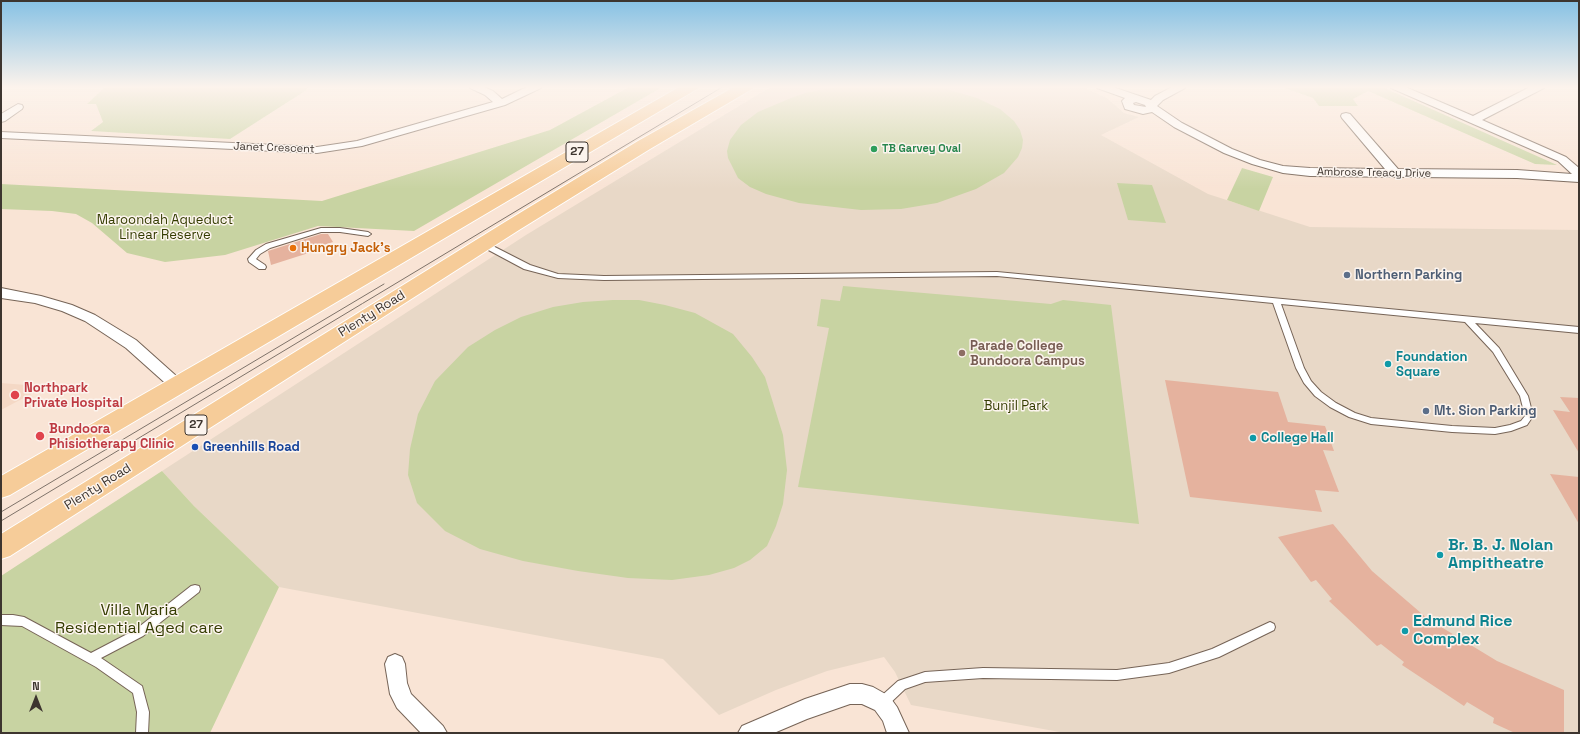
<!DOCTYPE html>
<html>
<head>
<meta charset="utf-8">
<style>
  body { margin:0 }
  #map { position:relative; width:1580px; height:734px; overflow:hidden; background:#f9e4d5; font-family:"Space Grotesk",sans-serif }
  canvas { display:block }
  .frame { position:absolute; inset:0; border:2px solid #3d352f; pointer-events:none }
  .north { position:absolute; left:16px; top:678px; width:40px; height:40px; -webkit-text-stroke:3px #fcf4ee; paint-order:stroke; rotate:0deg; font-size:11px; font-weight:700; line-height:16px; text-align:center; color:#3d352f }
  .north::after { content:''; display:block; margin:auto; width:14px; height:18px; background:#3d352f; clip-path:polygon(50% 0,100% 100%,50% 72%,0 100%) }
</style>
</head>
<body>
<div id="map">
<canvas width="1580" height="734"></canvas>
<div class="frame"></div>
<div class="north">N</div>
</div>
<script>
const g = document.querySelector('canvas').getContext('2d');
g.lineJoin = 'round';
function fill(path, color) { g.fillStyle = color; g.fill(path, 'evenodd'); }
const shape = rows => new Path2D(rows.map(r => 'M' + r).join(''));
function trace(path, color, width, dash) { g.strokeStyle = color; g.lineWidth = width; g.lineCap = dash ? 'butt' : 'round'; g.setLineDash(dash || []); g.stroke(path); }
function drawText(font, color, halo, rows, align = 'center') {
  g.font = font + ' "Space Grotesk",sans-serif'; g.lineWidth = 3; g.setLineDash([]); g.textBaseline = 'middle'; g.strokeStyle = halo; g.fillStyle = color; for (const [text, x, y, turn = 0] of rows) {
    g.save(); g.translate(x, y); g.rotate((+turn || 0) * Math.PI / 180); g.textAlign = isNaN(turn) ? turn : align; if (halo) g.strokeText(text, 0, 0); g.fillText(text, 0, 0); g.restore();
  }
}
fill(shape([
  [1,383,26,385,33,393,1,410]
]), '#f4d8c5');
fill(shape([
  [772,86,1080,86,1107,98,1124,113,1139,117,1101,135,1208,194,1310,227,1579,230,1579,733,1065,733,911,705,895,672,884,657,827,671,776,690,719,715,663,659,279,587,194,506,162,471,526,235]
]), '#e8d8c7');
fill(shape([
  [106,86,309,86,305,91,230,139,91,131,103,122,96,104,87,104],
  [631,86,664,86,414,231,318,226,225,255,165,262,127,253,92,223,76,214,52,211,1,209,1,184,322,201,550,130],
  [841,86,923,86,946,89,977,98,1000,109,1014,121,1020,130,1023,140,1022,148,1018,157,1004,173,976,189,937,203,901,209,861,210,799,203,766,194,750,187,738,178,728,158,727,151,730,140,741,125,758,112,791,98,805,93],
  [1279,86,1380,86,1557,165,1535,164,1368,91,1353,99,1358,106,1319,106,1313,98],
  [1242,168,1273,177,1259,211,1227,200],
  [1117,183,1152,185,1166,223,1128,220],
  [843,286,1051,304,1063,300,1111,305,1139,524,798,487,829,328,817,326,821,299,840,301],
  [613,300,639,300,665,305,695,313,733,334,752,357,765,377,783,435,787,470,783,504,776,526,767,546,750,560,734,568,709,575,672,580,628,578,578,571,523,561,480,549,445,531,417,503,408,475,410,449,418,414,435,381,468,347,495,330,521,317,553,307,583,302],
  [162,471,194,506,279,587,210,733,1,733,1,576]
]), '#c8d3a2');
fill(shape([
  [321,234,328,234,333,242,317,247,318,250,271,265,268,251],
  [1165,380,1278,392,1288,422,1325,426,1334,451,1323,450,1339,492,1315,490,1322,512,1190,497],
  [1560,397,1579,398,1579,453,1553,410,1570,412],
  [1550,474,1579,477,1579,524],
  [1333,524,1372,571,1428,619,1497,661,1564,690,1564,733,1515,733,1493,723,1494,718,1467,702,1464,706,1402,665,1404,662,1381,644,1377,646,1329,601,1332,599,1316,580,1311,582,1278,537]
]), '#e5b29e');
const lane = shape([
  [321,228,340,228,368,232,371,234,368,236,340,232,321,232,270,248,260,254,256,259,265,265,266,267,265,269,259,269,249,262,248,259,256,250,266,244,321,228],
  [481,242,485,242,530,265,558,274,604,276,997,272,1579,327,1579,333,1475,323,1499,348,1528,396,1533,416,1527,425,1511,431,1495,434,1452,432,1371,424,1349,417,1330,407,1315,396,1304,383,1296,368,1273,303,997,276,604,280,558,278,524,269,481,246,480,244,481,242],
  [1281,304,1465,322,1493,352,1520,396,1525,416,1521,421,1510,425,1495,428,1452,426,1371,418,1355,413,1336,403,1321,392,1311,381,1304,368,1281,304],
  [195,585,199,586,200,589,199,592,143,636,101,658,142,686,149,712,148,733,136,733,137,712,133,693,96,667,22,626,1,625,1,615,13,615,24,617,91,653,135,630,191,586,195,585],
  [1270,622,1274,624,1275,627,1274,630,1219,657,1169,673,1117,680,983,678,925,682,905,689,886,707,882,708,878,707,877,703,878,699,898,681,925,672,983,668,1117,670,1169,663,1212,649,1270,622]
]);
const street = shape([
  [469,86,482,86,493,91,502,99,529,86,542,86,541,88,505,105,362,146,317,153,1,138,1,132,317,147,357,141,493,102,485,95,470,88,469,86],
  [1096,86,1110,86,1151,100,1155,96,1174,86,1186,86,1185,88,1163,100,1157,106,1182,123,1232,149,1260,160,1283,166,1310,168,1385,169,1342,118,1341,116,1342,114,1346,113,1350,114,1398,169,1517,170,1572,174,1558,161,1391,88,1390,86,1403,86,1473,116,1532,86,1545,86,1544,88,1482,120,1566,157,1579,168,1579,182,1517,178,1310,176,1283,173,1252,164,1224,153,1174,127,1152,112,1143,114,1125,109,1122,101,1125,98,1097,88,1096,86],
  [1136,102,1145,105,1146,107,1134,105,1133,103,1136,102],
  [18,104,22,105,23,107,22,109,5,121,1,122,1,114,18,104],
  [1,288,41,296,72,305,95,315,136,340,183,382,186,386,183,390,178,392,173,390,126,348,85,321,62,311,35,303,1,298,1,288],
  [395,654,402,657,405,664,407,683,411,694,443,726,447,733,421,733,397,708,390,694,385,664,388,657,395,654],
  [850,684,862,684,873,687,889,696,897,707,909,733,887,733,883,721,875,710,862,704,850,704,807,719,774,733,738,733,742,726,805,699,850,684]
]);
const highway = shape([
  [681,86,700,86,697,89,10,495,1,498,1,476,681,86],
  [736,86,755,86,752,89,650,149,519,230,10,556,1,559,1,534,505,222,638,141,736,86]
]);
trace(lane, '#766457', 2);
trace(street, '#766457', 2);
trace(highway, '#fff', 2);
fill(lane, '#fff');
fill(street, '#fff');
fill(highway, '#f6cc99');
trace(shape([
  [1,512,384,284],
  [1,521,724,86]
]), '#7e7269', 1);
const sky = g.createLinearGradient(0, 0, 0, 189);
sky.addColorStop(0, '#86c1e4');
sky.addColorStop(0.46, '#fcf3ec');
sky.addColorStop(1, '#fcf3ec00');
g.fillStyle = sky;
g.fillRect(0, 0, 1580, 189);
for (const [x, y, r, color] of [
  [874,149,4,"#2e9e5b"],
  [293,248,4,"#e8710a"],
  [1347,275,4,"#5c6f8a"],
  [962,353,4,"#8d6e63"],
  [1388,364,4,"#0f9aa8"],
  [15,395,5,"#e0444e"],
  [1426,411,4,"#5c6f8a"],
  [40,436,5,"#e0444e"],
  [1253,438,4,"#0f9aa8"],
  [195,447,4,"#1a4fb4"],
  [1440,555,4,"#0f9aa8"],
  [1405,631,4,"#0f9aa8"]
]) { const dot = new Path2D(); dot.arc(x, y, r, 0, 2 * Math.PI); g.fillStyle = color; g.fill(dot); trace(dot, '#fcf4ee', 1.5); }
drawText('11px', '#3d352f', '#fcf4ee', [
  ["Janet Crescent",274,148,2],
  ["Ambrose Treacy Drive",1374,173,1]
]);
drawText('bold 11px', '#27864d', '#fcf4ee', [
  ["TB Garvey Oval",882,149]
], 'left');
for (const [x, y, w] of [
  [577,152,22],
  [196,425,22]
]) { const box = new Path2D(); box.roundRect(x - w / 2, y - 10, w, 20, 3); g.fillStyle = '#fcf4ee'; g.fill(box); trace(box, '#3d352f', 1); }
drawText('bold 12px', '#3d352f', null, [
  ["27",577,152],
  ["27",196,425]
]);
drawText('13px', '#343c01', '#fcf4ee', [
  ["Maroondah Aqueduct",165,220],
  ["Linear Reserve",165,235],
  ["Bunjil Park",1016,406]
]);
drawText('bold 13px', '#c56008', '#fcf4ee', [
  ["Hungry Jack's",301,248]
], 'left');
drawText('bold 13px', '#4e5e75', '#fcf4ee', [
  ["Northern Parking",1355,275],
  ["Mt. Sion Parking",1434,411]
], 'left');
drawText('13px', '#3d352f', '#fcf4ee', [
  ["Plenty Road",372,314,-32],
  ["Plenty Road",98,487,-32]
]);
drawText('bold 13px', '#785e54', '#fcf4ee', [
  ["Parade College",970,346],
  ["Bundoora Campus",970,361]
], 'left');
drawText('bold 13px', '#0d838f', '#fcf4ee', [
  ["Foundation",1396,357],
  ["Square",1396,372],
  ["College Hall",1261,438]
], 'left');
drawText('bold 13px', '#be3a42', '#fcf4ee', [
  ["Northpark",24,388],
  ["Private Hospital",24,403],
  ["Bundoora",49,429],
  ["Phisiotherapy Clinic",49,444]
], 'left');
drawText('bold 13px', '#164399', '#fcf4ee', [
  ["Greenhills Road",203,447]
], 'left');
drawText('bold 16px', '#0d838f', '#fcf4ee', [
  ["Br. B. J. Nolan",1448,546],
  ["Ampitheatre",1448,564],
  ["Edmund Rice",1413,622],
  ["Complex",1413,640]
], 'left');
drawText('16px', '#343c01', '#fcf4ee', [
  ["Villa Maria",139,611],
  ["Residential Aged care",139,629]
]);
</script>
</body>
</html>
